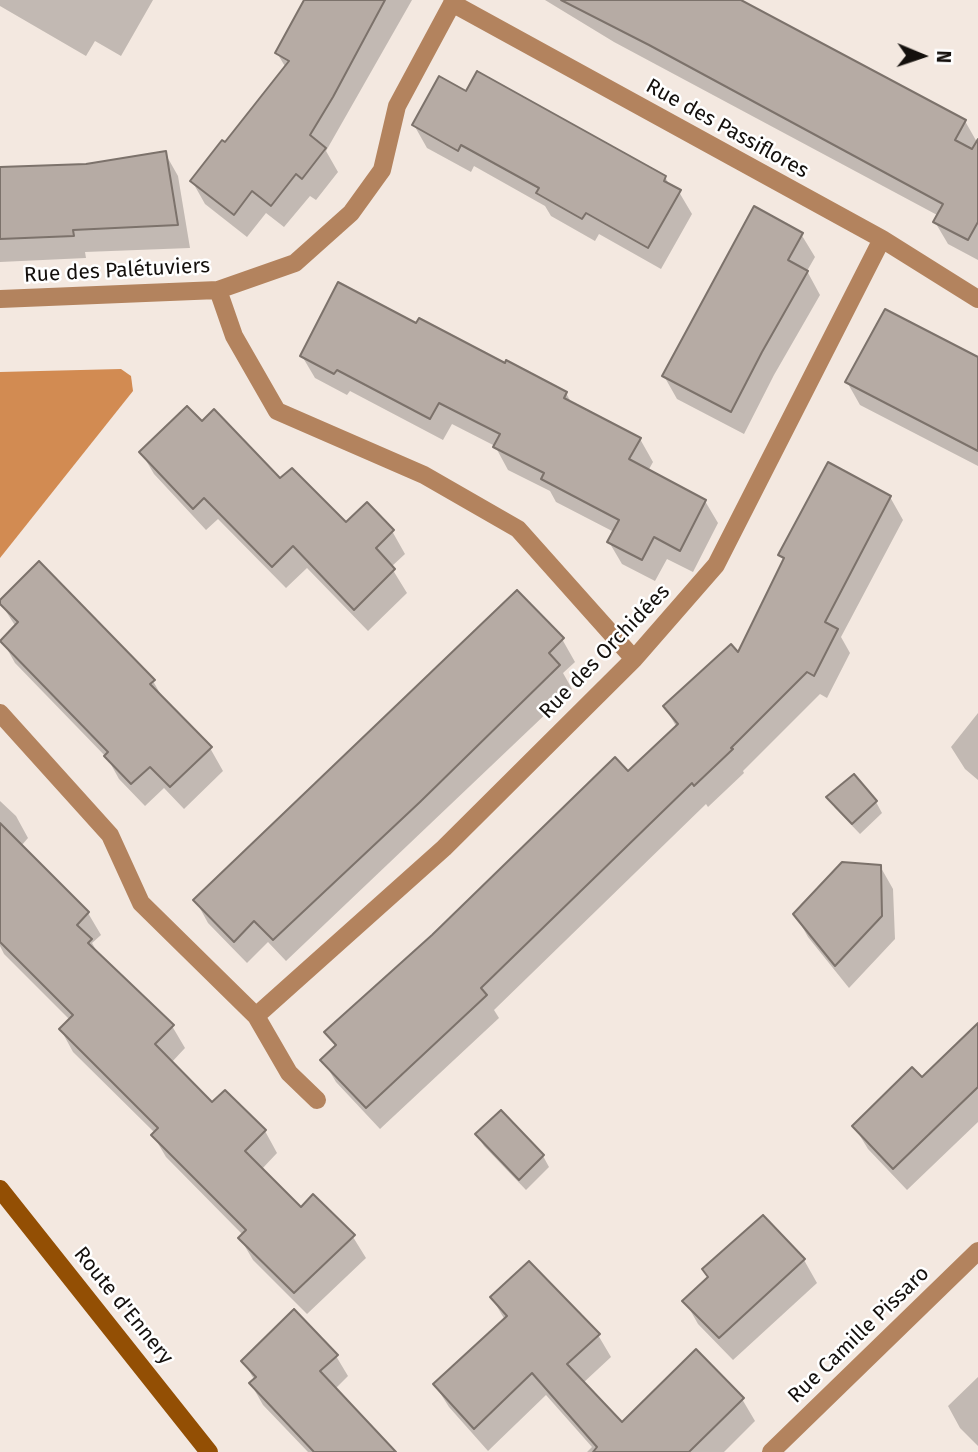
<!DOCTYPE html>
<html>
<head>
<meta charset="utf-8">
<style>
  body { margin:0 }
  #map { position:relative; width:978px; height:1452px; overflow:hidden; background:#f3e8e0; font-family:"Fira Sans",sans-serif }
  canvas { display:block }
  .north { position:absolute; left:887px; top:21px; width:70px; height:70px; -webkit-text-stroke:5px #fff; paint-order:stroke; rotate:92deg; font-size:19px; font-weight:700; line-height:28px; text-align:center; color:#14100d }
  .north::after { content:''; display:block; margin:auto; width:24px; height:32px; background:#14100d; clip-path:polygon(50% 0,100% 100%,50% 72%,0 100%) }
</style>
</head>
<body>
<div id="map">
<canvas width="978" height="1452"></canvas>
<div class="north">N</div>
</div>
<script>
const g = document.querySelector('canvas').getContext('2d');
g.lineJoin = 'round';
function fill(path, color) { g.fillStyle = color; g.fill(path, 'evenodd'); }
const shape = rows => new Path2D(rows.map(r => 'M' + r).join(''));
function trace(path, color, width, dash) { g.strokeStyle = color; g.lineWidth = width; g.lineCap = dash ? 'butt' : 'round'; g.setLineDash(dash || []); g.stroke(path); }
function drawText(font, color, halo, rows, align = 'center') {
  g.font = font + ' "Fira Sans",sans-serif'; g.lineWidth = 5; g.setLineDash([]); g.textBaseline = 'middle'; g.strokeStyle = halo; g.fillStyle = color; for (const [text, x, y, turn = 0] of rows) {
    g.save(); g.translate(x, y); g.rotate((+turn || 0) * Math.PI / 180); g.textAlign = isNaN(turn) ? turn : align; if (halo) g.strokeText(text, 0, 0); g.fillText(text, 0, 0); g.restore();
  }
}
fill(shape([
  [121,369,131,376,133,391,0,558,0,372]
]), '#d28b52');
fill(shape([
  [0,0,153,0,121,56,95,41,86,56,0,6],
  [306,0,412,0,326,151,338,172,316,200,310,196,284,227,266,213,247,237,205,204,192,181,225,145,286,68,277,53],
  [545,0,737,0,965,121,978,144,978,260,948,244,935,222,939,216,614,42],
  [414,125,665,177,670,186,679,192,692,214,661,269,599,234,595,241,551,216,545,206,474,166,471,172,427,148],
  [165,153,178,176,190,248,85,252,86,258,0,262,0,169,87,166],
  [801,234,815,257,807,271,820,295,774,375,744,434,677,399,664,376],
  [417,325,566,393,572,404,640,439,653,462,648,471,705,501,718,523,693,572,667,559,655,581,622,564,609,542,614,532,556,502,550,491,508,470,495,446,452,424,443,440,350,391,347,395,315,378,302,356],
  [978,358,978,466,860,405,847,382],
  [202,423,346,525,392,531,405,554,391,567,407,593,368,631,307,568,286,588,218,519,206,530,154,474,141,452],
  [890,497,903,520,841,637,850,653,827,698,820,694,743,771,744,773,708,807,706,804,494,1010,499,1018,380,1129,336,1082,323,1060,336,1048,327,1032,628,773,677,728,665,707,739,655,784,561,780,555],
  [0,602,153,681,165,702,210,748,223,771,184,809,164,788,145,806,119,779,108,759,15,663,2,640,16,627],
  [562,639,575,662,563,673,572,689,286,961,268,942,247,963,208,923,196,901],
  [978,713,978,780,965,769,951,747],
  [854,777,876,802,882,813,860,834,835,808,829,797],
  [0,801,16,816,28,838,21,846,88,913,101,935,92,943,100,957,172,1026,185,1048,171,1063,212,1105,265,1131,277,1153,261,1170,301,1209,353,1237,366,1258,307,1314,253,1260,240,1238,243,1235,166,1157,153,1135,155,1133,73,1052,61,1030,70,1020,4,954,0,946],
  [880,866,893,889,895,939,849,988,808,937,795,914],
  [978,1025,978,1122,907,1190,868,1149,854,1126,922,1080],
  [477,1135,543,1156,549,1167,526,1190,484,1146],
  [804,1260,817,1283,733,1360,698,1324,685,1301],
  [492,1298,598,1335,611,1357,583,1383,622,1425,742,1399,755,1421,724,1452,587,1452,592,1447,546,1395,488,1451,449,1407,435,1385,505,1320],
  [336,1356,348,1376,334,1390,393,1452,308,1452,263,1405,251,1384,255,1381,243,1361],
  [978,1377,978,1446,960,1428,948,1406]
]), '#0003');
const building = shape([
  [304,0,385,0,333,97,310,135,326,148,302,179,296,174,271,206,252,191,234,215,190,181,222,140,225,142,289,61,275,53,304,0],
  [561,0,741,0,966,120,955,140,972,149,978,139,978,222,968,240,933,222,943,204,649,45,561,0],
  [477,71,666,176,664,181,681,190,648,248,586,213,582,219,536,193,539,188,461,145,458,151,412,125,439,76,466,91,477,71],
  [166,151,178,225,73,230,74,236,0,239,0,167,86,164,166,151],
  [754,206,803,233,788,260,808,271,762,352,731,412,662,376,754,206],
  [338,282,416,323,419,318,505,363,506,360,567,392,564,398,641,438,629,459,706,500,680,551,654,537,642,560,607,542,619,520,541,479,544,473,493,447,500,434,439,403,430,419,337,370,334,374,300,356,338,282],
  [885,309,978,357,978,451,845,382,885,309],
  [187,406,202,421,214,409,280,478,292,468,346,522,367,502,394,530,376,548,395,569,354,610,293,546,272,567,204,498,193,509,139,452,187,406],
  [828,462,891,496,825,622,838,629,814,676,807,672,731,748,733,749,694,786,692,783,481,988,487,995,366,1108,320,1060,336,1045,324,1032,432,935,615,757,628,771,678,724,663,706,731,644,738,652,784,558,778,555,828,462],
  [39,561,155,680,150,684,212,747,170,787,150,767,131,784,104,756,108,752,0,641,18,622,0,604,0,600,39,561],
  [517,590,564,638,549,653,560,665,420,802,273,940,254,921,234,942,193,900,517,590],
  [854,774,877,801,852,824,826,797,854,774],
  [0,823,89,912,77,925,92,939,88,943,174,1025,155,1044,212,1102,225,1090,266,1130,245,1151,301,1207,313,1194,355,1235,294,1293,238,1238,246,1230,151,1135,158,1128,59,1029,73,1015,0,942,0,823],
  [842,862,881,865,882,916,835,966,793,914,842,862],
  [978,1023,978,1087,893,1169,852,1126,912,1067,922,1077,978,1023],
  [501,1110,544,1155,519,1180,475,1134,501,1110],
  [763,1215,805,1259,719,1338,682,1301,708,1277,702,1269,763,1215],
  [529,1261,600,1334,567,1364,622,1422,696,1349,744,1398,689,1452,593,1452,597,1447,532,1373,474,1429,433,1384,507,1316,490,1297,529,1261],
  [294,1309,338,1355,320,1371,396,1452,314,1452,249,1383,256,1377,241,1361,294,1309]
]);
fill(building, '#b6aba4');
trace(building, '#7c726b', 2);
trace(shape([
  [452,3,882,239,978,299],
  [218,290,234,336,277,411,424,475,518,529,634,659],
  [0,299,218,290,295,263,351,213,382,170,397,106,454,0],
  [0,713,110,835,141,903,256,1016,289,1073,317,1100],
  [256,1016,444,848,634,659,716,565,882,239],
  [771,1452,978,1251]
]), '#b3835e', 18);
trace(shape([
  [0,1189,209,1452]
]), '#934f04', 18);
drawText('21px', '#14100d', '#fff', [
  ["Rue des Passiflores",727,129,29],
  ["Rue des Palétuviers",117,271,-3],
  ["Rue des Orchidées",605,652,-46],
  ["Route d'Ennery",123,1306,51],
  ["Rue Camille Pissaro",859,1335,-44]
]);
</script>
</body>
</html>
